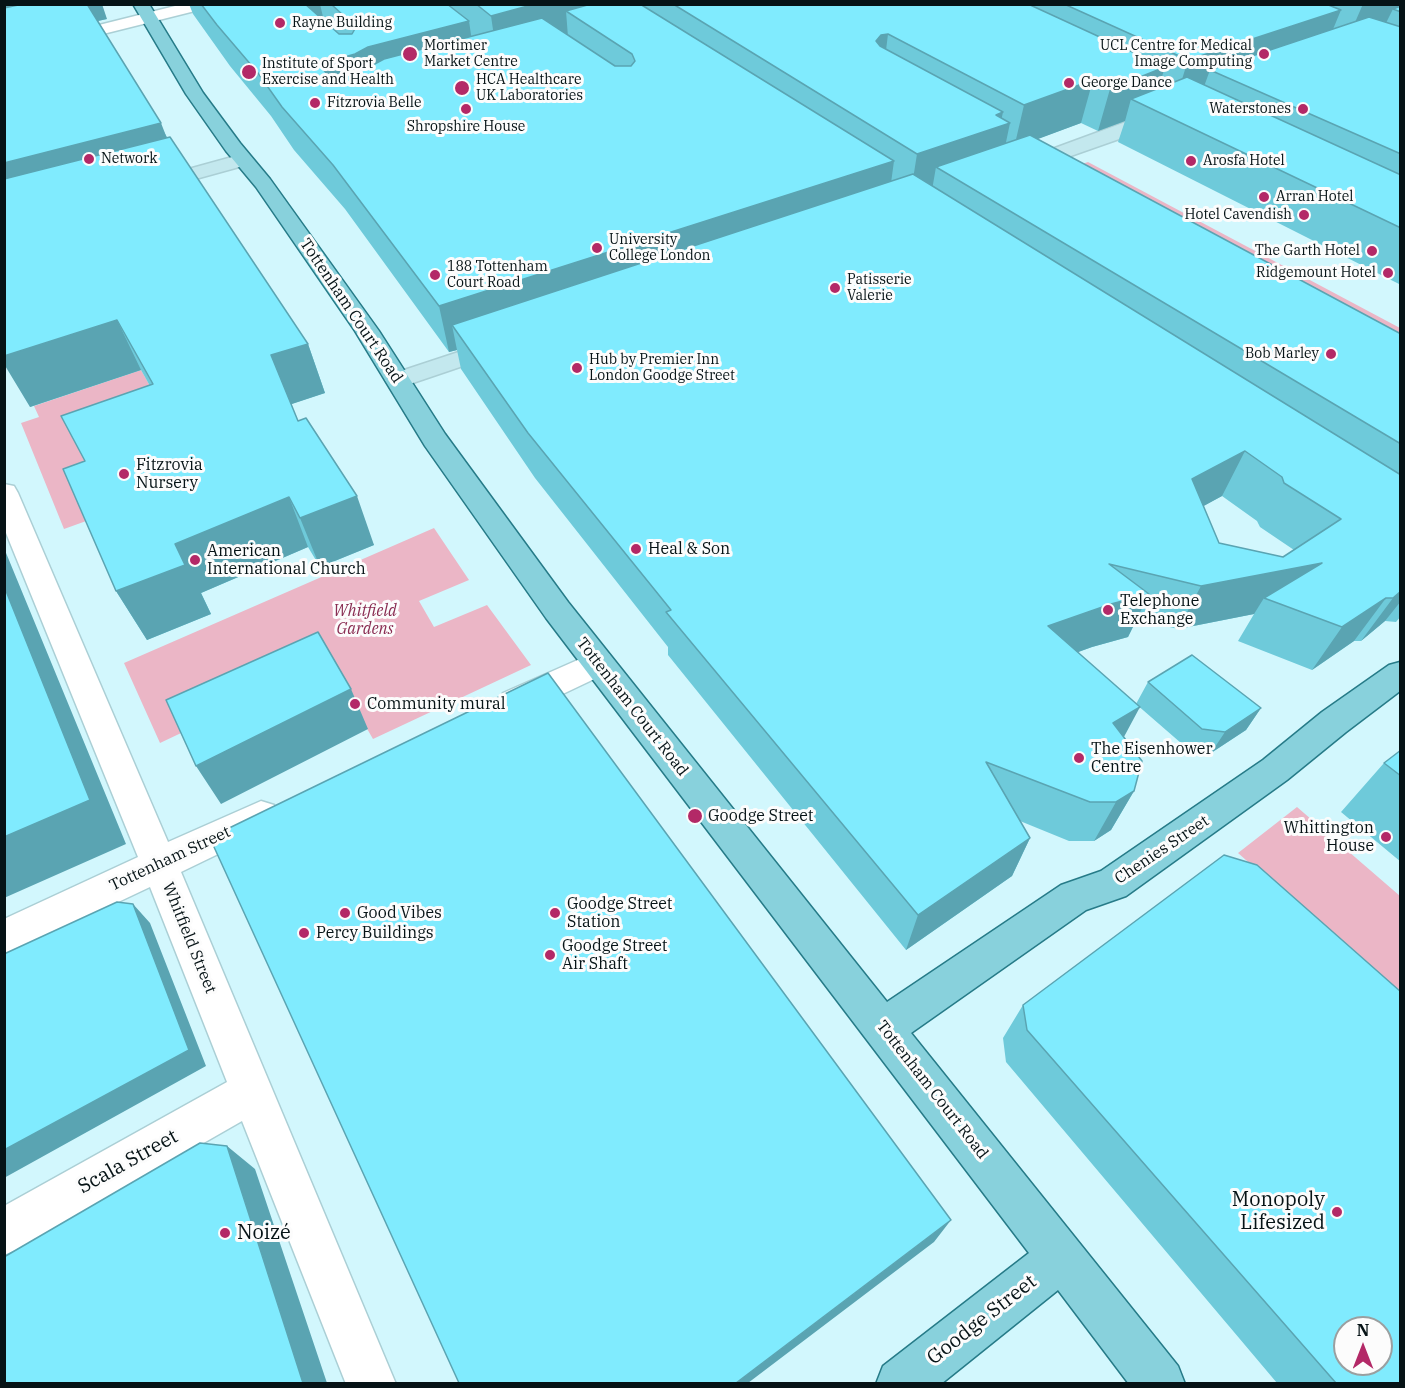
<!DOCTYPE html>
<html>
<head>
<meta charset="utf-8">
<style>
  body { margin:0 }
  #map { position:relative; width:1405px; height:1388px; overflow:hidden; background:#d2f7fd; font-family:"IBM Plex Serif",serif }
  canvas { display:block }
  .frame { position:absolute; inset:0; border:6px solid #061316; pointer-events:none }
  .north { position:absolute; left:1333px; top:1316px; width:60px; height:60px; box-sizing:border-box; background:#fcfcfc; border:2px solid #9a9fa0; border-radius:50%; rotate:0deg; font-size:16px; font-weight:700; line-height:24px; text-align:center; color:#061316 }
  .north::after { content:''; display:block; margin:auto; width:21px; height:27px; background:#b32967; clip-path:polygon(50% 0,100% 100%,50% 72%,0 100%) }
</style>
</head>
<body>
<div id="map">
<canvas width="1405" height="1388"></canvas>
<div class="frame"></div>
<div class="north">N</div>
</div>
<script>
const g = document.querySelector('canvas').getContext('2d');
g.lineJoin = 'round';
function fill(path, color) { g.fillStyle = color; g.fill(path, 'evenodd'); }
const shape = rows => new Path2D(rows.map(r => 'M' + r).join(''));
function trace(path, color, width, dash) { g.strokeStyle = color; g.lineWidth = width; g.lineCap = dash ? 'butt' : 'round'; g.setLineDash(dash || []); g.stroke(path); }
function drawText(font, color, halo, rows, align = 'center') {
  g.font = font + ' "IBM Plex Serif",serif'; g.lineWidth = 6; g.setLineDash([]); g.textBaseline = 'middle'; g.strokeStyle = halo; g.fillStyle = color; for (const [text, x, y, turn = 0] of rows) {
    g.save(); g.translate(x, y); g.rotate((+turn || 0) * Math.PI / 180); g.textAlign = isNaN(turn) ? turn : align; if (halo) g.strokeText(text, 0, 0); g.fillText(text, 0, 0); g.restore();
  }
}
fill(shape([
  [1088,162,1400,328,1400,356,1070,168],
  [141,370,179,437,114,511,64,529,21,423,39,417,34,406],
  [434,528,469,580,419,601,434,627,487,605,531,665,373,739,329,663,160,743,124,663],
  [1297,807,1400,896,1400,996,1238,853]
]), '#ebb6c6');
const street = shape([
  [183,4,213,4,211,7,91,37,4,53,4,43,91,27,183,4],
  [4,484,14,486,18,493,168,842,261,801,274,805,279,816,274,827,181,872,396,1384,346,1384,242,1121,20,1248,4,1255,4,1206,227,1082,150,887,4,956,4,919,138,857,4,528,4,484],
  [598,651,609,654,614,663,609,672,527,711,515,715,503,711,498,702,503,693,598,651]
]);
const secondary = shape([
  [1161,109,1168,111,1171,115,1168,119,1148,126,1139,132,1028,171,1014,171,1011,167,1014,163,1161,109],
  [243,154,250,156,253,160,250,164,152,191,145,189,142,185,145,181,243,154],
  [501,338,510,340,513,345,510,350,398,388,389,385,385,380,389,375,501,338]
]);
const primary = shape([
  [133,4,149,4,203,93,240,143,270,179,379,331,445,434,568,602,887,1002,1061,885,1101,871,1263,760,1322,712,1389,665,1400,662,1400,691,1346,732,1287,780,1126,896,1086,910,911,1033,1178,1366,1185,1384,1129,1384,1058,1290,941,1384,876,1384,883,1366,1029,1253,546,618,425,446,355,331,256,187,226,151,186,94,133,4]
]);
trace(street, '#abcfd5', 3);
trace(secondary, '#abcfd5', 3);
trace(primary, '#267b88', 3);
fill(street, '#fff');
fill(secondary, '#c3e8ee');
fill(primary, '#88d1dc');
fill(shape([
  [4,4,107,19,98,21,167,137,308,344,325,393,291,404,298,421,374,545,320,567,308,547,201,593,211,614,147,640,116,591,85,461,150,386,141,370,30,407],
  [189,4,1401,4,1401,285,1118,142,1125,121,1098,131,1081,123,1037,139,1401,334,1401,616,1396,622,1385,621,1361,641,1354,641,1312,670,1238,641,1254,614,1178,629,1137,619,1128,637,1092,647,1078,652,1124,737,1134,791,1111,830,1094,841,1069,841,1020,821,1030,838,1012,876,906,950,668,655,668,647,535,478,461,369,457,350,449,352,345,209,294,150,271,116,230,66,193,14],
  [1222,496,1257,521,1260,527,1294,550,1283,557,1219,543,1203,506],
  [1148,682,1261,708,1246,730,1211,753,1189,750,1136,704],
  [1401,750,1401,862,1341,812,1384,763],
  [1023,1005,1401,1383,1277,1383,1006,1062,1003,1038]
]), '#6ecada');
fill(shape([
  [4,4,102,4,107,19,4,41],
  [293,4,320,4,323,17,302,22],
  [535,4,611,4,566,11,568,37,497,57,491,16],
  [1363,4,1401,4,1401,12,1393,9,1382,31,1346,43],
  [1341,10,1324,51,1210,70,1202,92,1175,102,1188,60],
  [469,21,475,62,337,104,323,69,327,62,368,47],
  [888,34,883,75,876,41,881,35],
  [1165,67,1152,109,1131,99,1125,121,1098,131,1110,89],
  [1093,80,1081,123,1014,148,1024,105],
  [1003,112,1000,126,1010,123,1001,166,936,167,932,190,910,198,917,154,996,115],
  [161,123,179,169,4,217,4,163],
  [894,161,888,205,452,325,457,350,449,352,439,306],
  [117,320,141,370,30,407,4,364,4,356],
  [308,344,325,393,289,405,271,355],
  [1245,451,1222,496,1171,524,1192,479],
  [357,496,374,545,320,567,300,518],
  [289,497,308,547,201,593,211,614,147,640,116,591,175,544],
  [4,548,126,844,4,898],
  [1322,563,1264,598,1254,614,1178,629,1201,586],
  [1401,591,1401,601,1385,621,1361,641,1393,598],
  [1149,594,1128,637,1092,647,1032,669,1048,626,1111,604],
  [1386,598,1354,641,1312,670,1342,627],
  [351,689,368,729,221,804,196,766],
  [1140,707,1118,748,1113,723],
  [1261,708,1246,730,1211,753,1225,732],
  [1134,791,1111,830,1094,841,1116,802],
  [1030,838,1012,876,906,950,918,915],
  [133,904,150,923,206,1066,4,1178,4,1150],
  [227,1146,255,1169,327,1383,303,1383],
  [951,1220,934,1242,748,1383,736,1383]
]), '#5aa4b2');
const building = shape([
  [23,4,87,4,161,123,4,163,4,8,23,4],
  [201,4,305,4,339,34,352,34,356,27,331,4,447,4,469,21,368,47,355,54,327,62,323,69,327,74,342,74,371,66,384,59,542,18,615,66,631,66,635,61,632,54,566,11,591,4,640,4,894,161,439,306,333,165,282,107,258,73,217,25,201,4],
  [476,4,535,4,491,16,476,4],
  [673,4,1028,4,1165,67,1110,89,1093,80,1024,105,888,34,881,35,876,41,880,46,1003,112,996,115,1010,123,917,154,673,4],
  [1064,4,1326,4,1341,10,1188,60,1064,4],
  [1401,6,1401,12,1393,9,1401,6],
  [1369,17,1401,27,1401,154,1210,70,1369,17],
  [1187,77,1401,175,1401,228,1131,99,1187,77],
  [1030,135,1401,334,1401,444,936,167,1030,135],
  [170,137,308,344,271,355,298,421,306,418,357,496,300,518,289,497,175,544,185,565,116,591,63,469,85,461,61,416,153,384,117,320,4,356,4,179,170,137],
  [913,174,1401,475,1401,591,1393,598,1386,598,1342,627,1264,598,1322,563,1201,586,1109,564,1149,594,1111,604,1048,626,1140,707,1113,723,1142,761,1134,791,1116,802,1090,802,986,762,1030,838,918,915,666,612,671,610,528,433,452,325,913,174],
  [1245,451,1282,477,1284,483,1341,519,1283,557,1219,543,1192,479,1245,451],
  [4,586,90,800,4,837,4,586],
  [318,632,351,689,196,766,166,700,318,632],
  [1192,655,1261,708,1225,732,1202,729,1148,682,1192,655],
  [548,673,951,1220,736,1383,459,1383,214,847,223,831,548,673],
  [1401,750,1401,776,1384,763,1401,750],
  [1224,855,1257,865,1401,992,1401,1383,1336,1383,1027,1030,1023,1005,1224,855],
  [1345,1328,1381,1328,1381,1364,1345,1364,1345,1328],
  [117,902,133,904,189,1050,4,1150,4,954,117,902],
  [200,1143,227,1146,303,1383,4,1383,4,1257,200,1143]
]);
fill(building, '#80ebfe');
trace(building, '#5aa4b2', 1.5);
for (const [x, y, r, color] of [
  [280,23,6,"#b32967"],
  [410,54,8,"#b32967"],
  [1264,54,6,"#b32967"],
  [249,72,8,"#b32967"],
  [1069,83,6,"#b32967"],
  [462,88,8,"#b32967"],
  [315,103,6,"#b32967"],
  [466,109,6,"#b32967"],
  [1303,109,6,"#b32967"],
  [89,159,6,"#b32967"],
  [1191,161,6,"#b32967"],
  [1264,197,6,"#b32967"],
  [1304,215,6,"#b32967"],
  [597,248,6,"#b32967"],
  [1372,251,6,"#b32967"],
  [1388,273,6,"#b32967"],
  [435,275,6,"#b32967"],
  [835,288,6,"#b32967"],
  [1331,354,6,"#b32967"],
  [577,368,6,"#b32967"],
  [124,474,6,"#b32967"],
  [636,549,6,"#b32967"],
  [195,560,6,"#b32967"],
  [1108,610,6,"#b32967"],
  [355,704,6,"#b32967"],
  [1079,758,6,"#b32967"],
  [695,816,8,"#b32967"],
  [1386,837,6,"#b32967"],
  [345,913,6,"#b32967"],
  [555,913,6,"#b32967"],
  [304,933,6,"#b32967"],
  [550,955,6,"#b32967"],
  [1337,1212,6,"#b32967"],
  [225,1233,6,"#b32967"]
]) { const dot = new Path2D(); dot.arc(x, y, r, 0, 2 * Math.PI); g.fillStyle = color; g.fill(dot); trace(dot, '#fcfcfc', 2); }
drawText('14px', '#061316', '#fcfcfc', [
  ["Rayne Building",292,23],
  ["Mortimer",424,46],
  ["Market Centre",424,62],
  ["UCL Centre for Medical",1252,46,"right"],
  ["Image Computing",1252,62,"right"],
  ["Institute of Sport",262,64],
  ["Exercise and Health",262,80],
  ["HCA Healthcare",476,80],
  ["UK Laboratories",476,96],
  ["George Dance",1081,83],
  ["Fitzrovia Belle",327,103],
  ["Waterstones",1291,109,"right"],
  ["Shropshire House",466,127,"center"],
  ["Network",101,159],
  ["Arosfa Hotel",1203,161],
  ["Arran Hotel",1276,197],
  ["Hotel Cavendish",1292,215,"right"],
  ["University",609,240],
  ["College London",609,256],
  ["The Garth Hotel",1360,251,"right"],
  ["188 Tottenham",447,267],
  ["Court Road",447,283],
  ["Ridgemount Hotel",1376,273,"right"],
  ["Patisserie",847,280],
  ["Valerie",847,296],
  ["Bob Marley",1319,354,"right"],
  ["Hub by Premier Inn",589,360],
  ["London Goodge Street",589,376]
], 'left');
drawText('16px', '#061316', '#fcfcfc', [
  ["Tottenham Court Road",351,311,56],
  ["Tottenham Court Road",632,707,52],
  ["Chenies Street",1162,850,-34],
  ["Tottenham Street",170,859,-25],
  ["Whitfield Street",189,938,68],
  ["Tottenham Court Road",932,1090,52]
]);
drawText('16px', '#061316', '#fcfcfc', [
  ["Fitzrovia",136,465],
  ["Nursery",136,483],
  ["Heal & Son",648,549],
  ["American",207,551],
  ["International Church",207,569],
  ["Telephone",1120,601],
  ["Exchange",1120,619],
  ["Community mural",367,704],
  ["The Eisenhower",1091,749],
  ["Centre",1091,767],
  ["Goodge Street",708,816],
  ["Whittington",1374,828,"right"],
  ["House",1374,846,"right"],
  ["Goodge Street",567,904],
  ["Station",567,922],
  ["Good Vibes",357,913],
  ["Percy Buildings",316,933],
  ["Goodge Street",562,946],
  ["Air Shaft",562,964]
], 'left');
drawText('italic 16px', '#892c52', '#fcfcfc', [
  ["Whitfield",365,611],
  ["Gardens",365,629]
]);
drawText('20px', '#061316', '#fcfcfc', [
  ["Scala Street",128,1162,-29],
  ["Goodge Street",982,1320,-38]
]);
drawText('20px', '#061316', '#fcfcfc', [
  ["Monopoly",1325,1200],
  ["Lifesized",1325,1223],
  ["Noizé",237,1233,"left"]
], 'right');
</script>
</body>
</html>
